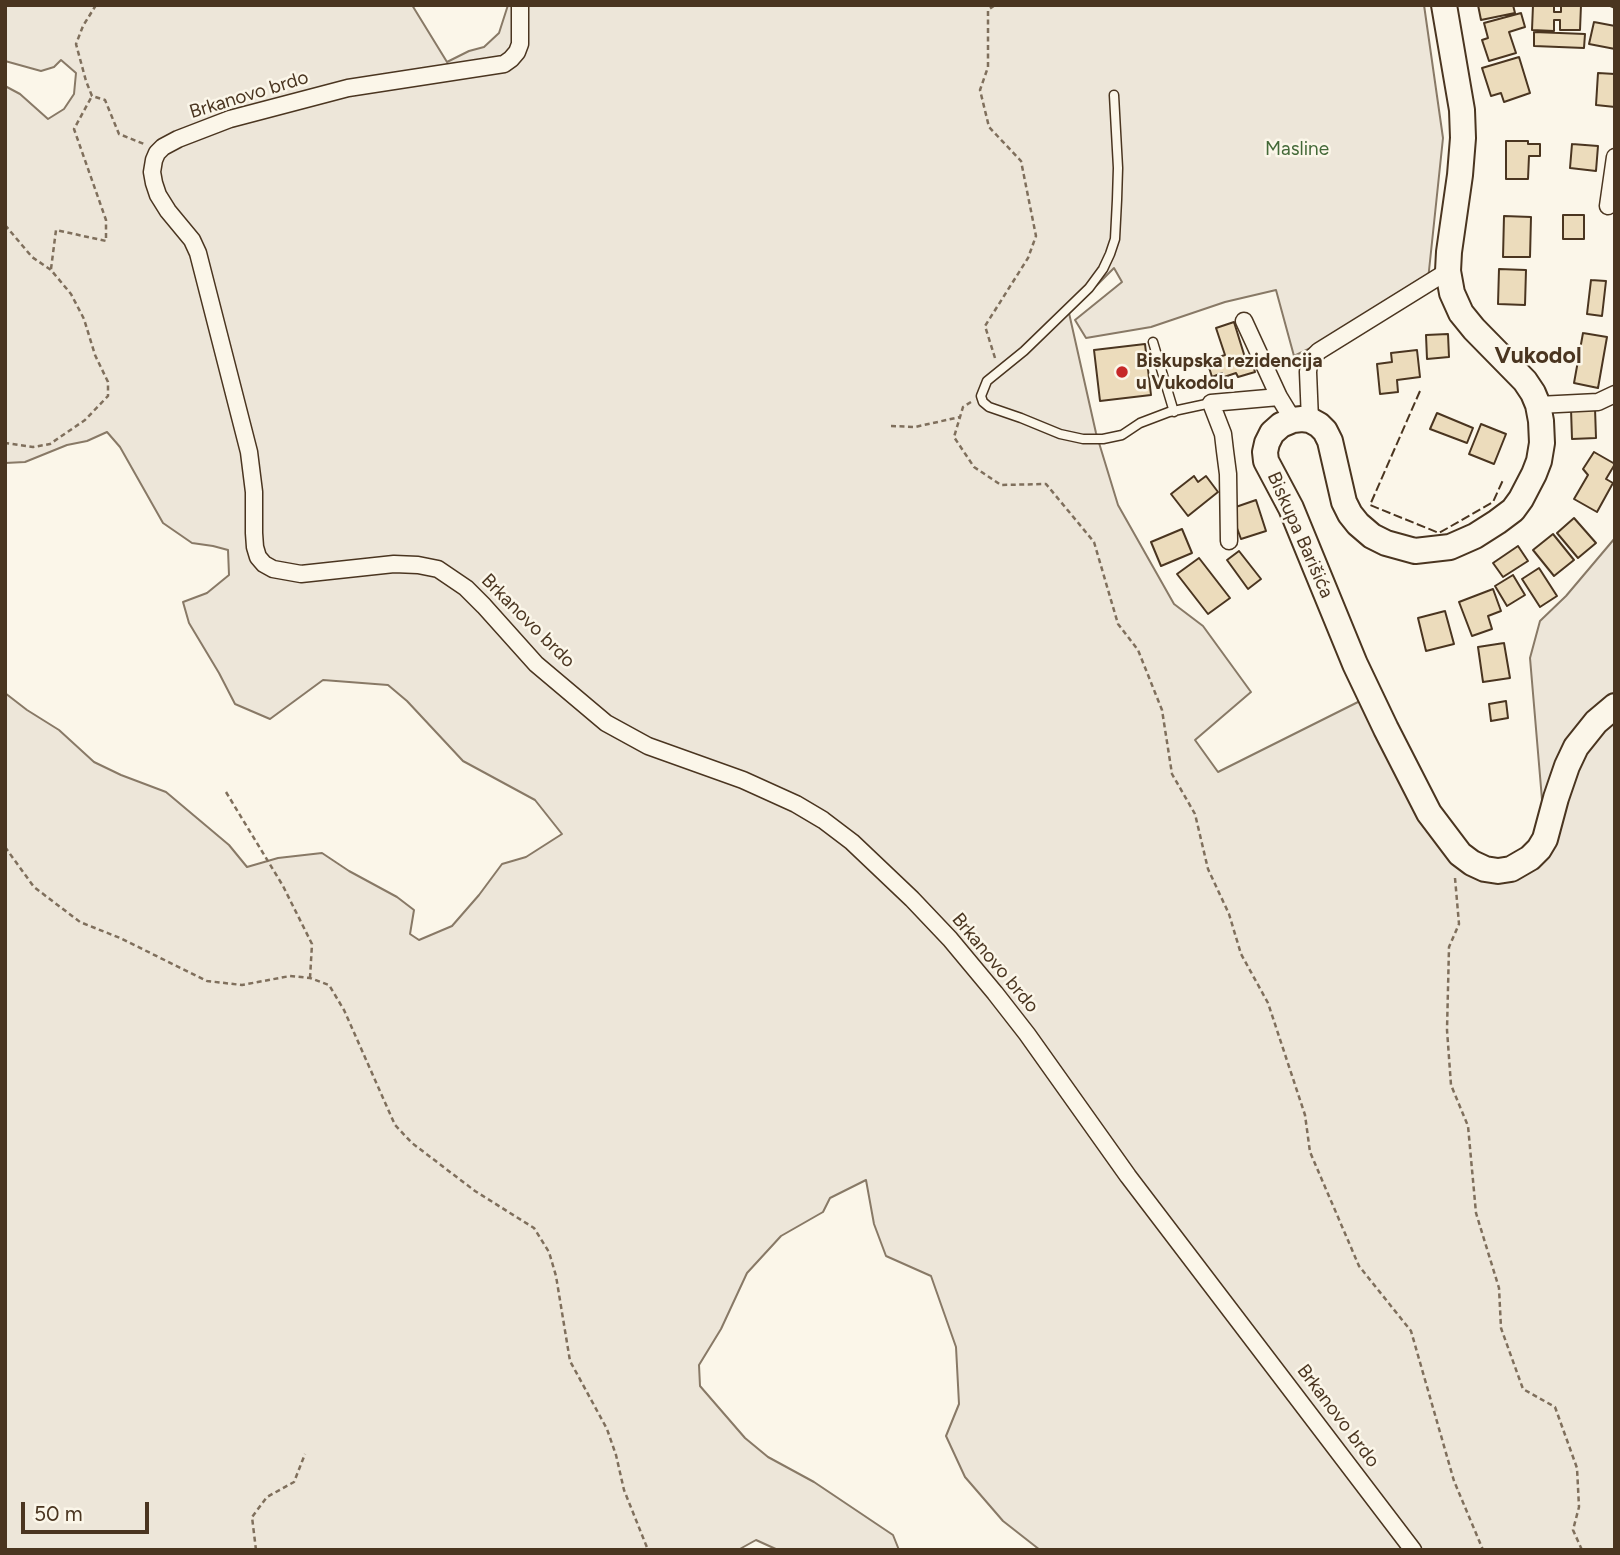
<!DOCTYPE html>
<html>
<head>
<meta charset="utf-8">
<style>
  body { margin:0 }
  #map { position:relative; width:1620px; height:1555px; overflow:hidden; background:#fbf6e9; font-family:Figtree,sans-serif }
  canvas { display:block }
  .frame { position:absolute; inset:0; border:7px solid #4a3520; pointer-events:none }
  .scale { position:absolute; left:21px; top:1502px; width:128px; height:32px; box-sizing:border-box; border:4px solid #4a3520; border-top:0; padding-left:9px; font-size:21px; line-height:24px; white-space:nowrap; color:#4a3520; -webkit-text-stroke:5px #fbf6e9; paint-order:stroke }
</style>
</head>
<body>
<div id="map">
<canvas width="1620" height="1555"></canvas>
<div class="frame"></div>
<div class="scale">50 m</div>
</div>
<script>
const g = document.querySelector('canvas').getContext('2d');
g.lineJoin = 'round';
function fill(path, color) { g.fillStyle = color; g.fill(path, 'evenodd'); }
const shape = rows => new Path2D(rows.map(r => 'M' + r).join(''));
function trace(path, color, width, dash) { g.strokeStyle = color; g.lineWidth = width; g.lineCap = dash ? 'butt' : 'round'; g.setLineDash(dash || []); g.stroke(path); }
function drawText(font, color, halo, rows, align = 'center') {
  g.font = font + ' Figtree,sans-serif'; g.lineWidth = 5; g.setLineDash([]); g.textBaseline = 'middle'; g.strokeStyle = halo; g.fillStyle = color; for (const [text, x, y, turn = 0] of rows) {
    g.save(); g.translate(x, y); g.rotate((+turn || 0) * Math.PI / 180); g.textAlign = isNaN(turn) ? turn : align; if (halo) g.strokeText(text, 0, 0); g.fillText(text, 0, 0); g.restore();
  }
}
const green = shape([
  [5,5,412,5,447,62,469,51,484,47,499,33,508,5,1424,5,1443,138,1428,280,1373,318,1294,356,1276,290,1225,302,1151,327,1086,338,1075,320,1122,282,1114,268,1069,313,1096,433,1118,505,1174,604,1203,626,1251,692,1195,740,1218,772,1378,692,1447,820,1468,847,1490,862,1518,860,1544,823,1530,658,1540,621,1566,596,1615,538,1615,1550,1040,1550,1003,1521,965,1477,946,1436,959,1404,956,1347,931,1276,886,1256,874,1224,866,1180,830,1198,823,1212,781,1236,747,1273,721,1329,699,1365,700,1386,745,1438,768,1457,814,1482,893,1535,899,1550,778,1550,756,1540,738,1550,5,1550,5,693,27,710,59,730,94,762,121,775,166,792,229,845,247,867,278,858,322,853,349,871,397,897,414,910,410,934,419,940,452,926,479,895,502,864,526,857,562,834,535,800,463,761,407,701,388,685,323,680,270,719,235,704,219,673,189,623,183,602,207,593,229,575,228,550,213,546,192,543,163,523,120,447,107,432,87,441,67,445,25,462,5,463,5,86,20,94,48,119,64,109,74,94,76,73,61,60,54,67,41,71,5,61,5,5]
]);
fill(green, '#ede6d9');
trace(green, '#887966', 2);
const building = shape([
  [1478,5,1513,5,1515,13,1481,20,1478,5],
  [1533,5,1554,5,1554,12,1561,12,1561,5,1581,5,1580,30,1560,30,1560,20,1554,20,1554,31,1532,30,1533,5],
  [1521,13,1525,27,1509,32,1516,53,1489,61,1482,40,1488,38,1484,23,1521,13],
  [1594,22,1615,26,1615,49,1589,44,1594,22],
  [1534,32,1585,34,1584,48,1534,46,1534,32],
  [1519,57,1530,93,1504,102,1501,93,1491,96,1482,68,1519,57],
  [1598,73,1615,74,1615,107,1596,105,1598,73],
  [1506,141,1528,141,1528,144,1540,144,1540,156,1529,156,1528,179,1506,179,1506,141],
  [1572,144,1598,146,1596,171,1570,168,1572,144],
  [1563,215,1584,215,1584,239,1563,239,1563,215],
  [1504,216,1531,217,1530,257,1503,257,1504,216],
  [1499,269,1526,270,1525,305,1498,304,1499,269],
  [1591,280,1606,281,1602,316,1587,314,1591,280],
  [1234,322,1247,364,1252,362,1255,372,1238,377,1236,373,1224,377,1222,373,1212,377,1207,361,1225,355,1216,328,1234,322],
  [1583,333,1607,337,1598,388,1574,383,1583,333],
  [1448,334,1449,357,1427,359,1426,335,1448,334],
  [1145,344,1151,395,1100,401,1094,350,1145,344],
  [1417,350,1420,377,1397,380,1398,392,1380,394,1377,364,1392,362,1391,353,1417,350],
  [1595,408,1596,438,1572,439,1571,409,1595,408],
  [1437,413,1473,428,1467,443,1430,429,1437,413],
  [1481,424,1506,434,1494,464,1469,454,1481,424],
  [1594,452,1615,464,1606,479,1613,483,1597,512,1574,499,1588,475,1583,469,1594,452],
  [1194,476,1198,482,1206,476,1218,492,1188,516,1171,494,1194,476],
  [1256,500,1266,531,1241,539,1230,509,1256,500],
  [1574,518,1596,543,1578,558,1557,533,1574,518],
  [1182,529,1192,553,1161,566,1151,542,1182,529],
  [1553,534,1574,560,1554,576,1533,550,1553,534],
  [1518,546,1528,561,1503,577,1493,563,1518,546],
  [1239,551,1261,579,1248,589,1227,560,1239,551],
  [1199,558,1230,598,1208,614,1177,574,1199,558],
  [1539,568,1557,596,1540,607,1522,579,1539,568],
  [1513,575,1525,595,1507,606,1495,586,1513,575],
  [1493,589,1501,611,1488,616,1492,629,1472,636,1459,602,1493,589],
  [1445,611,1454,644,1426,651,1418,618,1445,611],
  [1504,643,1510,678,1483,682,1478,647,1504,643],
  [1506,701,1508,718,1491,721,1489,704,1506,701]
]);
fill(building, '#ecdcbc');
trace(building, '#4a3520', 2);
const lane = shape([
  [1114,95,1118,168,1117,200,1115,239,1110,254,1103,269,1089,288,1024,351,987,381,981,396,983,402,989,407,1021,418,1060,434,1083,439,1103,439,1122,435,1140,423,1169,412,1211,403],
  [1153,342,1174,412]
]);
const street = shape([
  [520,5,520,44,517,52,511,59,504,64,348,88,230,119,178,139,163,147,157,153,154,160,152,172,154,183,158,195,168,211,192,240,198,253,249,452,254,492,254,533,255,547,258,557,264,564,273,569,301,574,394,564,418,565,438,569,466,588,484,606,536,664,606,723,648,746,743,780,796,804,823,820,852,842,912,899,950,939,995,993,1027,1034,1128,1176,1413,1550],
  [1608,206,1615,157],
  [1244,321,1279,397,1293,420],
  [1538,405,1598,402,1615,394],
  [1310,420,1308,372,1309,363,1313,357,1319,351,1448,271],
  [1229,541,1228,474,1225,451,1223,434,1211,403,1279,397]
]);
const primary = shape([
  [1444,5,1462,110,1463,138,1460,175,1449,252,1448,271,1452,293,1461,313,1474,329,1525,381,1533,393,1538,405,1541,421,1542,443,1539,461,1534,474,1521,499,1513,510,1497,522,1475,536,1450,547,1415,551,1386,543,1372,536,1358,524,1350,514,1344,502,1330,441,1325,431,1319,425,1310,420,1302,419,1293,420,1281,425,1272,433,1267,443,1265,452,1266,461,1291,508,1355,664,1386,729,1429,813,1460,854,1472,863,1485,869,1498,871,1511,869,1530,858,1539,849,1545,839,1556,798,1567,766,1576,747,1596,722,1615,706]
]);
trace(lane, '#4a3520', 11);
trace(street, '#4a3520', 19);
trace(primary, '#4a3520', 28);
trace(shape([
  [96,5,83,26,76,44,86,81,92,96,105,100,119,134,144,144],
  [5,225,32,257,51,270,71,294,84,319,95,355,108,382,108,396,85,420,50,444,33,447,5,443],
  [51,269,56,230,106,241,106,220,74,129,92,96],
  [995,358,985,326,1028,258,1036,236,1021,161,989,127,980,90,988,67,988,10,995,5],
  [971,402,963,407,954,437,974,467,1001,485,1046,484,1094,542,1118,624,1138,650,1162,710,1172,774,1195,814,1208,869,1229,914,1241,954,1268,1003,1305,1115,1310,1152,1359,1266,1411,1331,1454,1481,1483,1550],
  [891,426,915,427,960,417],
  [226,792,283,886,312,944,310,978],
  [5,847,34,887,80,922,120,938,207,981,242,985,290,976,310,978,329,985,344,1010,395,1125,412,1143,475,1191,534,1228,549,1252,556,1276,570,1361,607,1429,616,1455,624,1490,648,1550],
  [1455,878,1459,924,1449,947,1447,1030,1451,1085,1468,1126,1476,1213,1499,1288,1501,1328,1523,1389,1555,1407,1577,1468,1579,1507,1573,1530,1582,1550],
  [256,1550,252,1517,267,1497,294,1482,305,1454]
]), '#7f6f5c', 2.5, [5, 3.5]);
trace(lane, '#fbf6e9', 8);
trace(street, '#fbf6e9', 16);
trace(primary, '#fbf6e9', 24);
trace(shape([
  [1608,5,1615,8],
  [1420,391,1370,505,1439,533,1493,502,1503,480]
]), '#4a3520', 2, [9, 3.5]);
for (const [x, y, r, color] of [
  [1122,372,7,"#c62828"]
]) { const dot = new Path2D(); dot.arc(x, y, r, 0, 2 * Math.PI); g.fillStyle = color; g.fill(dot); trace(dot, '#fbf6e9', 2.5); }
drawText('19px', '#4a3520', '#fbf6e9', [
  ["Brkanovo brdo",249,95,-17],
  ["Biskupa Barišića",1300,535,66],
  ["Brkanovo brdo",528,621,45],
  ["Brkanovo brdo",995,963,50],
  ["Brkanovo brdo",1338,1416,53]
]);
drawText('19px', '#436837', '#fbf6e9', [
  ["Masline",1297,149]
]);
drawText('bold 19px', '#4a3520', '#fbf6e9', [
  ["Biskupska rezidencija",1136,361],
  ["u Vukodolu",1136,383]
], 'left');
drawText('bold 23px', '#4a3520', '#fbf6e9', [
  ["Vukodol",1538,356]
]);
</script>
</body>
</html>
